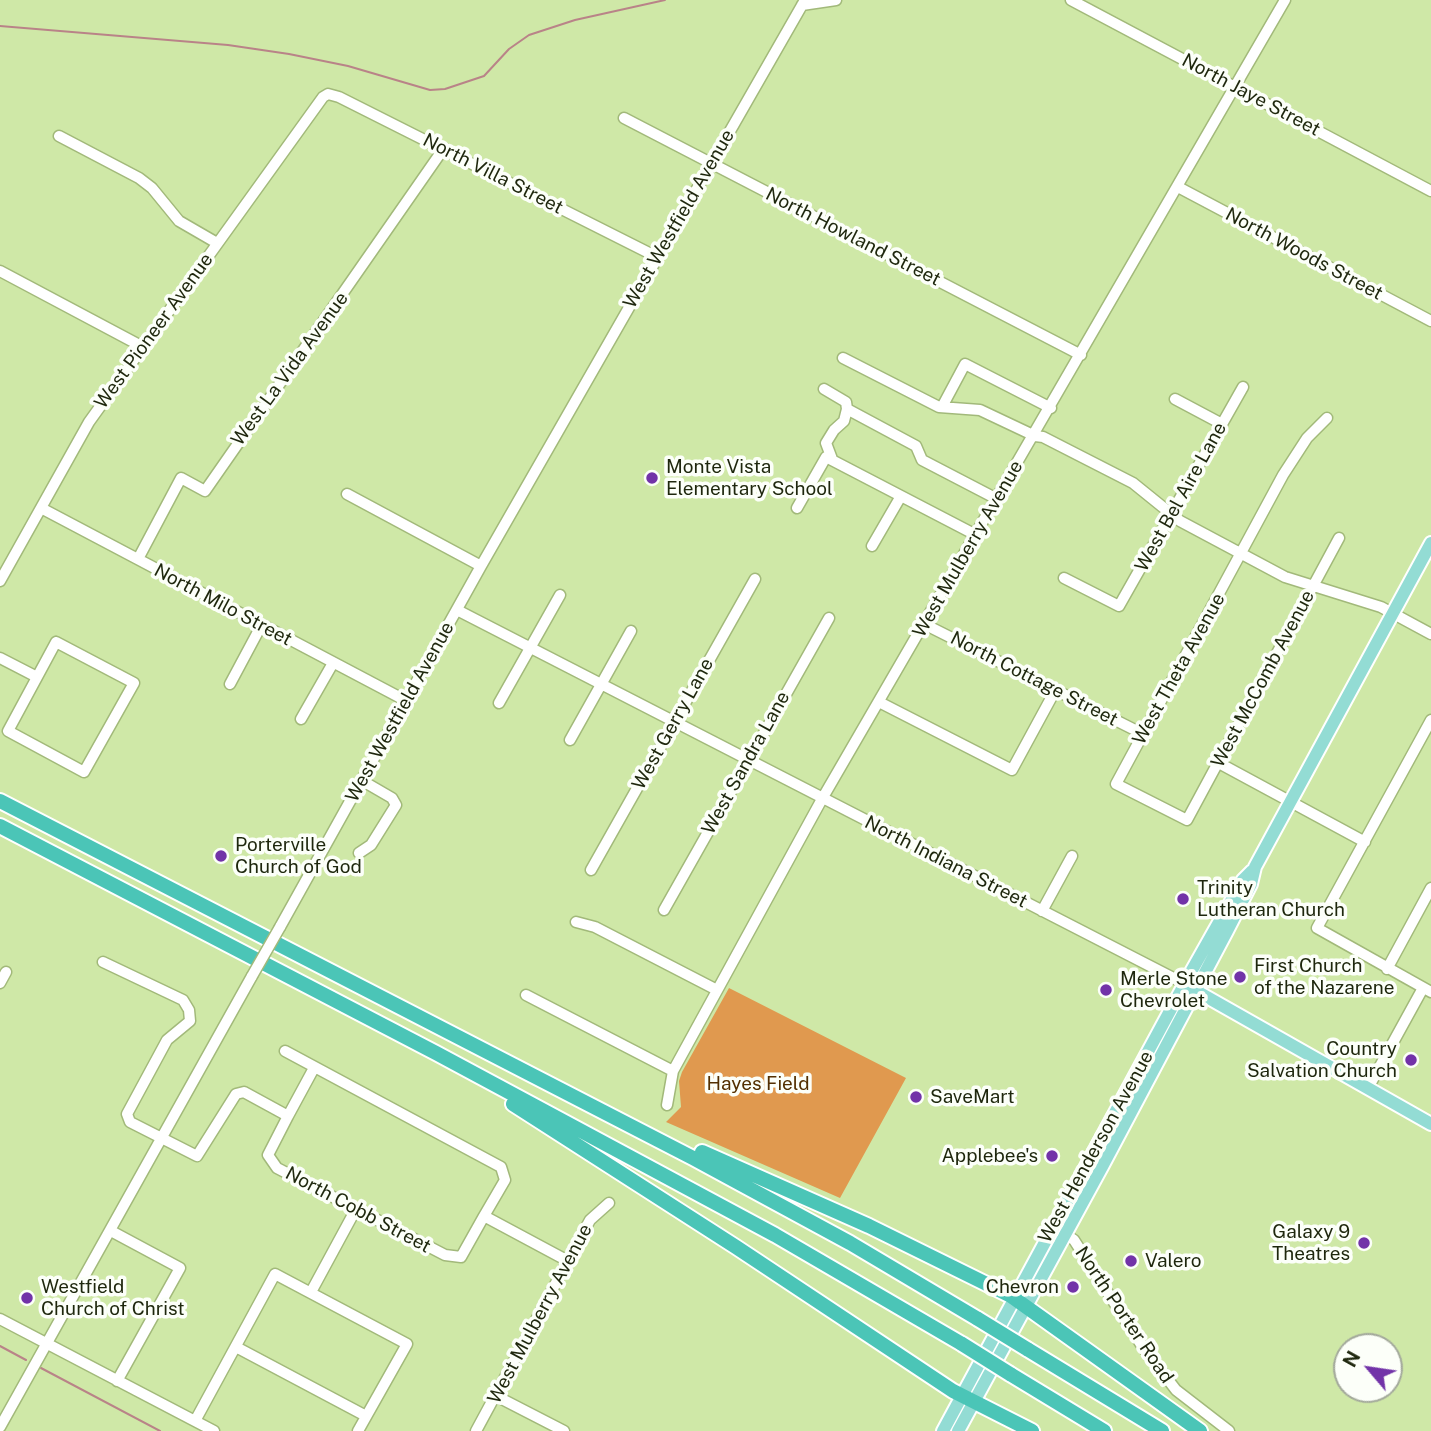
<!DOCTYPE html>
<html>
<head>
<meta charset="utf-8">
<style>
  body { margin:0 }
  #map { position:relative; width:1431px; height:1431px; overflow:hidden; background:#cfe8a7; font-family:"Public Sans",sans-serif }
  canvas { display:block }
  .north { position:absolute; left:1333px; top:1333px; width:70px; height:70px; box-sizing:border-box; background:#fcfff9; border:2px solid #a3a99b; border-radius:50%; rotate:299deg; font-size:19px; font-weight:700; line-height:28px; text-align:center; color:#1e270d }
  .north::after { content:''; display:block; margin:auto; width:24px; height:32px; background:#7233a8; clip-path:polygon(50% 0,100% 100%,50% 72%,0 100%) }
</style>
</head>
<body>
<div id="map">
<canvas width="1431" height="1431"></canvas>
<div class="north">N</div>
</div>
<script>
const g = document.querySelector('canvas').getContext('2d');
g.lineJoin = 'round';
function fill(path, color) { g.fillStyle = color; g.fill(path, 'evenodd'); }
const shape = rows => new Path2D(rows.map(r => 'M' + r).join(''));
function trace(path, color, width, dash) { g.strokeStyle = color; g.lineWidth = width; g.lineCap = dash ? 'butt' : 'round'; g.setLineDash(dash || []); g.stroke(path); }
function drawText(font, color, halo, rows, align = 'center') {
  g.font = font + ' "Public Sans",sans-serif'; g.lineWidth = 7; g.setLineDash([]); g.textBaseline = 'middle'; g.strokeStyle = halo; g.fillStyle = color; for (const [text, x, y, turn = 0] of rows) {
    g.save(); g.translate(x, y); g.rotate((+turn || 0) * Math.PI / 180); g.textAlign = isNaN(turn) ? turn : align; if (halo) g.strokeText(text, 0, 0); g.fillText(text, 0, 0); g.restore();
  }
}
fill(shape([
  [729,988,906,1078,840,1198,666,1122,681,1107,679,1081,682,1072]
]), '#e0994f');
trace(shape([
  [0,26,228,45,289,54,348,66,430,90,445,89,484,76,509,49,529,35,575,20,665,0],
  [0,1346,26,1360],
  [41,1368,160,1431]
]), '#b98388', 2);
const minor = shape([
  [1071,0,1431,191],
  [802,5,836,0],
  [624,118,1081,355],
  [59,136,139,178,152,188,179,221,217,243],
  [1178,187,1431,321],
  [0,271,143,347],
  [843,358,939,407,980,410,1035,436,1043,437,1133,483,1180,521,1285,577,1381,607,1431,634],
  [824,389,846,402,847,409,916,446,922,460,997,499],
  [1175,399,1222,424],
  [942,407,965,364,1051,408],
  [1327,418,1307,438,1283,475,1116,784,1187,820,1339,538],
  [832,459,826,443,834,430,844,421,847,409],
  [347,494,481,566],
  [41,508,399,697,405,703],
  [797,508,826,457,976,535],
  [872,546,901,496],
  [138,559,181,478,205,491,444,148],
  [1064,578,1119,606,1243,387],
  [0,581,89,422,323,97,328,94,339,97,657,257],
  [457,610,1185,984],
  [924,624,1143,734],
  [56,642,134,683,84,772,8,731,56,642],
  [0,658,37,677],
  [230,684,261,626],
  [879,702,1012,770,1056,689],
  [499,703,560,595],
  [301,719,333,663],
  [1431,720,1317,928,1431,992],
  [570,740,631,631],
  [1217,762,1365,842],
  [359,853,371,845,396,805,392,798,361,780],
  [591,870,755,579],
  [664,910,829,618],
  [1042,911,1072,856],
  [576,922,595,927,717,990],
  [280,927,481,566,805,0],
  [103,962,183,1000,189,1010,190,1021,167,1040,127,1114,130,1122,197,1156,236,1094,244,1092,288,1116,268,1155,277,1168,445,1255,461,1257,484,1216,568,1261],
  [1387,969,1431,888],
  [0,983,6,972],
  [526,995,673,1071],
  [285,1051,501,1167,505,1180,484,1216],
  [1368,1088,1423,988],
  [667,1105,673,1071,822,799,1285,0],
  [288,1116,314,1068],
  [1052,1225,1074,1240,1142,1346,1176,1390,1229,1431],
  [111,1231,180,1268,117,1381],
  [311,1292,356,1209],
  [0,1319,214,1431],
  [236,1347,366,1416],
  [496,1396,564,1431],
  [195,1421,275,1274,407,1344,358,1431],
  [0,1427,252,976],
  [476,1431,590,1220,609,1203]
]);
const major = shape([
  [1191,988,1431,1124],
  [943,1431,1191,972,1243,880,1252,871],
  [958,1431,1103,1165,1227,931,1251,884,1255,867,1431,543]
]);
const highway = shape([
  [0,801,693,1158,850,1243,978,1319],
  [0,826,436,1053,775,1235,962,1344],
  [513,1104,736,1247,953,1391,1032,1431],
  [702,1152,869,1226,1011,1296,1200,1431],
  [1027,1349,1162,1431],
  [1010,1374,1104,1431]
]);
trace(minor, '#a2b97a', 13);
trace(major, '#fff', 16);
trace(highway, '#fff', 18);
trace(minor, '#fff', 10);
trace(major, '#93dcd4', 12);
trace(highway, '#4bc5b7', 14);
const minorBridge = shape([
  [252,976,280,927]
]);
const highwayBridge = shape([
  [978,1319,1027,1349],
  [962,1344,1010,1374]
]);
trace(minorBridge, '#a2b97a', 13, []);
trace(highwayBridge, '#fff', 18, []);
trace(minorBridge, '#fff', 10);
trace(highwayBridge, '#4bc5b7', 14);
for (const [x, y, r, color] of [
  [652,478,7,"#7233a8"],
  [221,856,7,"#7233a8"],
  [1183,899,7,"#7233a8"],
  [1240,977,7,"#7233a8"],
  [1106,990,7,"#7233a8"],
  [1411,1060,7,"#7233a8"],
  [916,1097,7,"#7233a8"],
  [1052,1156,7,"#7233a8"],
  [1364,1243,7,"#7233a8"],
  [1131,1261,7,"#7233a8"],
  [1073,1287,7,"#7233a8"],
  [27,1298,7,"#7233a8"]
]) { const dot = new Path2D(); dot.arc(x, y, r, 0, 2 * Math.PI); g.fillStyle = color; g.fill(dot); trace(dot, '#fcfff9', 2.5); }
drawText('19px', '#1e270d', '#fcfff9', [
  ["North Jaye Street",1251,95,28],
  ["North Villa Street",493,174,27],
  ["West Westfield Avenue",679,219,-60],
  ["North Howland Street",853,237,27],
  ["North Woods Street",1304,254,28],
  ["West Pioneer Avenue",154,331,-54],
  ["West La Vida Avenue",290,369,-54],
  ["West Bel Aire Lane",1181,497,-61],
  ["West Mulberry Avenue",968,549,-60],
  ["North Milo Street",223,605,28],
  ["West Theta Avenue",1179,669,-61],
  ["North Cottage Street",1034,679,27],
  ["West McComb Avenue",1263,679,-62],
  ["West Westfield Avenue",400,712,-61],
  ["West Gerry Lane",673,724,-61],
  ["West Sandra Lane",746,763,-61],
  ["North Indiana Street",946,862,27],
  ["West Henderson Avenue",1096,1147,-61],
  ["North Cobb Street",358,1210,28],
  ["West Mulberry Avenue",540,1314,-62],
  ["North Porter Road",1124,1315,56]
]);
drawText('19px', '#1e270d', '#fcfff9', [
  ["Monte Vista",666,467],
  ["Elementary School",666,489],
  ["Porterville",235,845],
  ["Church of God",235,867],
  ["Trinity",1197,888],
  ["Lutheran Church",1197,910],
  ["First Church",1254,966],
  ["of the Nazarene",1254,988],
  ["Merle Stone",1120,979],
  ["Chevrolet",1120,1001],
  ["Country",1397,1049,"right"],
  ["Salvation Church",1397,1071,"right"],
  ["SaveMart",930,1097],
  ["Applebee's",1038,1156,"right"],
  ["Galaxy 9",1350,1232,"right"],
  ["Theatres",1350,1254,"right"],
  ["Valero",1145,1261],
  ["Westfield",41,1287],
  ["Church of Christ",41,1309],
  ["Chevron",1059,1287,"right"]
], 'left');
drawText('19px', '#532f01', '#fcfff9', [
  ["Hayes Field",758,1084]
]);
</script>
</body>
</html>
